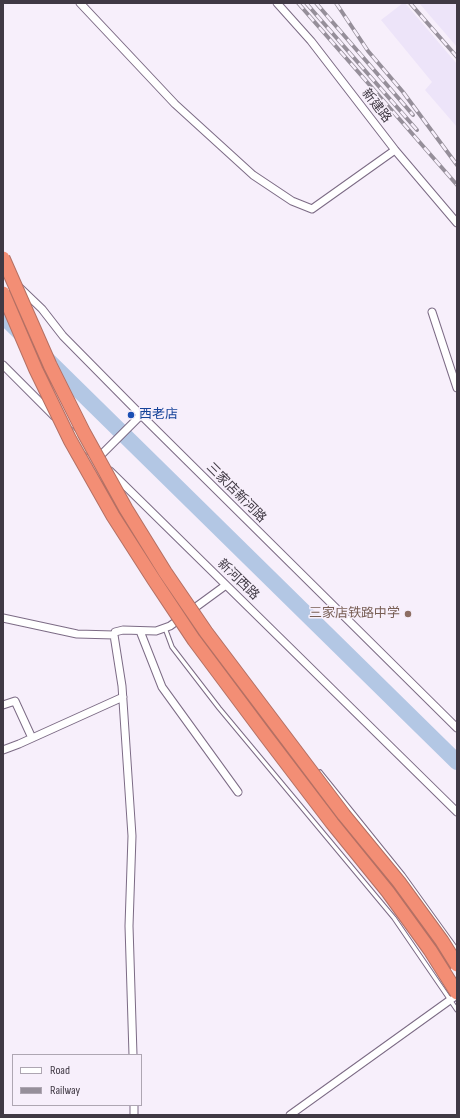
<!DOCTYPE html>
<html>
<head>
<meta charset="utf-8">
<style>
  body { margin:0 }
  #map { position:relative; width:460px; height:1118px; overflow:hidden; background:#f7effb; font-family:"Sofia Sans Condensed",sans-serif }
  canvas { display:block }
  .frame { position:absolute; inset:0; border:4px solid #403944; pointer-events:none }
  .legend { position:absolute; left:12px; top:1054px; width:130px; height:52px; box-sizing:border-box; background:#f7effb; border:1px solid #aea6b2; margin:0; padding:5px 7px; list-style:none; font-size:12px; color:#403944 }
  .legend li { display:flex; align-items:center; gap:8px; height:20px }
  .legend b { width:20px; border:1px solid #aea6b2 }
</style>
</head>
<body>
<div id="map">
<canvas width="460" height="1118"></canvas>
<div class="frame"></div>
<ul class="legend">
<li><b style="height:5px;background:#fff"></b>Road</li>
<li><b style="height:5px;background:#968f9a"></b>Railway</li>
</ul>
</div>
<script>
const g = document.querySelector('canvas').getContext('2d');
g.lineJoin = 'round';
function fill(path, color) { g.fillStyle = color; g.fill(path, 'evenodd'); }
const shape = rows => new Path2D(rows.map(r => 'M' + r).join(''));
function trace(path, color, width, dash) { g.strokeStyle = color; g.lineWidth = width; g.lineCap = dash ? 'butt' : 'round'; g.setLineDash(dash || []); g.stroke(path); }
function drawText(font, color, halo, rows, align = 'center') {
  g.font = font + ' "Sofia Sans Condensed","Noto Sans SC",sans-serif'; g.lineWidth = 3; g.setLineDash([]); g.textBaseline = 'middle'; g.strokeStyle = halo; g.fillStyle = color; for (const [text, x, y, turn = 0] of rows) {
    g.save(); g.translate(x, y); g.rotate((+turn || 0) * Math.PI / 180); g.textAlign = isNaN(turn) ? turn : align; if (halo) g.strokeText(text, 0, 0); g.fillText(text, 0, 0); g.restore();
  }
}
fill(shape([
  [403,3,405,3,457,64,457,127,425,90,432,82,381,20],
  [419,3,457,3,457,47]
]), '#ede4f9');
trace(shape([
  [3,316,457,762]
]), '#b3c7e4', 16);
const lane = shape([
  [165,628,172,647,219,708,394,918,457,1010],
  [320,772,403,875,457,950]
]);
const street = shape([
  [80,3,175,104,253,175,292,201,312,209,395,150],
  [277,3,311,41,395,150,457,223],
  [19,287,42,309,63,336,141,415,457,728],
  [432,312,457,388],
  [3,365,54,416],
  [70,431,89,451],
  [97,459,141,415],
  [110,471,457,812],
  [3,618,77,634,114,635,115,632,123,630,156,631,170,626,226,585],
  [140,631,162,687,238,792],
  [114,635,122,686,132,836,129,926,133,1055],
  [3,705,15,701,32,738],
  [3,750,19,744,123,697],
  [134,1105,134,1115],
  [290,1115,457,995]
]);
trace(lane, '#7c6b85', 5.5);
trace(street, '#7c6b85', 9);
trace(lane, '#fff', 3.5);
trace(street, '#fff', 7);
const rail = shape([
  [298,3,457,185],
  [306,3,417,130],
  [316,3,413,115],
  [336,3,368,51,403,92,457,165],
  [410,3,457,57]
]);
trace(rail, '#968f9a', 4);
trace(rail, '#f7effb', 2.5, [8]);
const highwayBridge = shape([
  [3,258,50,365,84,433,126,509,165,572,206,632,344,815,399,882,442,941,457,965],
  [3,293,36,370,70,440,113,516,154,580,194,640,265,735,332,823,388,892,430,950,457,993]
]);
trace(highwayBridge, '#b47064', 15, []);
trace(highwayBridge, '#f38e75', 13);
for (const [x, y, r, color] of [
  [131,415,4,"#1a4fb4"],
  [408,614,4,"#8d6e63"]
]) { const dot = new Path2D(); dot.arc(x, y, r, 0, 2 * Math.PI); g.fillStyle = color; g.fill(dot); trace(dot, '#f7effb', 1.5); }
drawText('13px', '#403944', '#f7effb', [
  ["新建路",376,106,52],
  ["三家店新河路",236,493,45],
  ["新河西路",238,580,44]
]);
drawText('13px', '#164399', '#f7effb', [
  ["西老店",139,415]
], 'left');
drawText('13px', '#785e54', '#f7effb', [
  ["三家店铁路中学",400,614]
], 'right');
</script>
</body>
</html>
